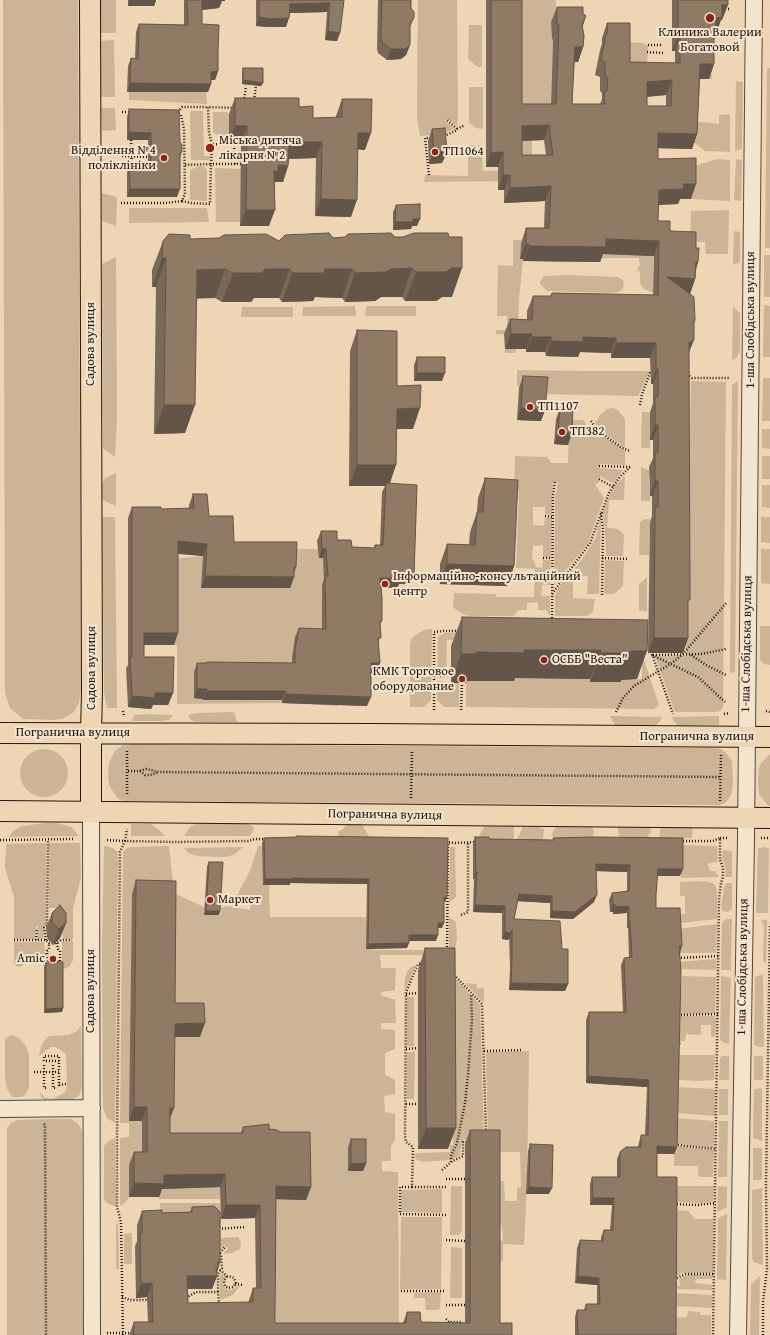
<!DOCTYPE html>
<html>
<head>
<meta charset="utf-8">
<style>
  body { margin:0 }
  canvas { display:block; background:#eed5b3 }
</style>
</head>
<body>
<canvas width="770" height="1335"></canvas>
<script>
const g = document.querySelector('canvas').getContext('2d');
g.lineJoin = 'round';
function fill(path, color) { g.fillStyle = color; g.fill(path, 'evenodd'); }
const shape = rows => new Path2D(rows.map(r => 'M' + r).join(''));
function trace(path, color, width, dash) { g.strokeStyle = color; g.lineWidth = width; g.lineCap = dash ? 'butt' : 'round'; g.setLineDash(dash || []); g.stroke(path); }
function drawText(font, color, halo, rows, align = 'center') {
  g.font = font + ' "Gentium Book Plus",serif'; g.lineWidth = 4; g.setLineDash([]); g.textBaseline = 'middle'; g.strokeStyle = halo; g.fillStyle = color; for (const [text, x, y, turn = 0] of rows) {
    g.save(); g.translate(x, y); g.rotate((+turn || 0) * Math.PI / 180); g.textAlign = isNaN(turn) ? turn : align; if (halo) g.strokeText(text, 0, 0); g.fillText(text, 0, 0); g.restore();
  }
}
fill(shape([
  [3,0,78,0,81,691,79,703,74,712,62,719,54,720,23,719,10,708,5,693],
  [101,0,116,0,116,33,101,33],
  [418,0,457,0,458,117,457,126,449,120,445,120,454,129,442,134,420,136,417,118,417,93],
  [519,0,556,0,556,22,551,23,552,39,553,40,550,119,532,120,532,163,524,181,424,182,425,175,468,176,468,145,481,145,483,171,521,170],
  [469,25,482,25,482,67,478,67,468,59],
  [114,40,115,97,101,97,101,41],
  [629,42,642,43,648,45,647,69,707,74,712,75,712,79,695,78,624,77],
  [767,68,770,68,770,248,765,248],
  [736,81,743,82,742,149,735,151],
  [469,87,483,87,483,129,476,128,469,123],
  [129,92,206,92,207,104,129,100],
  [101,108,115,108,116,130,102,131],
  [190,111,203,111,204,156,210,156,210,160,191,160],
  [213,112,227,112,229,114,229,142,224,143,223,139,213,132],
  [730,114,730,152,705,151,692,141,693,121,719,124,719,115],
  [717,159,730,160,730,201,691,199,691,167],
  [736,159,742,160,741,201,734,200],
  [199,166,203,166,207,170,207,201,190,200,190,170],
  [215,168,241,169,240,222,216,222],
  [102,193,117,197,116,226,102,221],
  [129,208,207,208,209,222,129,223],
  [729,210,728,254,706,254,705,242,690,241,691,211],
  [734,231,740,232,740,262,733,265],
  [513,240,521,240,520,258,523,259,519,299,517,346,515,353,505,353,505,349,515,349,516,335,496,334,496,330,507,330,507,316,497,316,498,265,513,266],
  [654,246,653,293,644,289,640,283,640,271,638,271,638,266,640,266,639,258,601,258,601,254],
  [764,255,770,255,770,297,764,297],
  [116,257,117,419,115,457,103,448,102,264],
  [565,275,618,277,623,280,624,285,623,289,619,292,611,293,547,291,540,284,540,282,544,276],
  [764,305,770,306,770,357,763,357],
  [355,306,356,316,302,316,303,307],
  [366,306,416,306,416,316,365,316],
  [242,307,293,307,293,317,241,317],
  [733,307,740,313,740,351,736,358,732,360],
  [517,370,591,371,650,371,638,396,543,394,519,388,517,385],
  [763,378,770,378,770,421,762,421],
  [691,381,726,382,723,707,720,711,716,712,675,712,655,656,686,655],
  [738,381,735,672,730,673,732,385],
  [612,408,618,410,625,419,625,448,603,432,596,425,595,421,597,421,600,415,607,409],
  [642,412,650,412,650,448,641,448],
  [569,420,584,420,588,429,594,429,625,451,625,465,599,464,599,468,623,470,613,483,600,476,599,483,595,484,604,498,588,543,554,585,555,498,558,482,553,482,552,515,545,514,545,507,533,507,533,525,544,526,545,518,552,518,551,557,543,557,543,545,533,546,532,559,534,561,536,567,542,568,543,560,551,560,550,585,542,585,541,596,550,596,550,616,546,610,538,610,538,602,527,603,527,610,518,610,514,616,469,616,463,614,456,610,453,606,454,593,496,594,496,597,534,597,535,569,516,568,519,491,514,487,515,456,547,457,551,463,568,463],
  [762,429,770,429,770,449,762,448],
  [762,456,770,456,770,479,762,479],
  [641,467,650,471,650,501,641,501],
  [116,473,116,506,102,500,102,484,105,478],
  [625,476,624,500,609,500,607,528,618,529,624,535,623,556,606,556,605,528,603,513,610,494,614,487],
  [762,485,770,485,770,508,762,507],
  [102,517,115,517,117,708,107,708,104,692],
  [601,517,599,594,587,594,588,576,573,576,573,598,595,599,593,612,587,616,555,616,555,596,558,589,582,559,592,544,596,537],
  [761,517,770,517,770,543,761,542],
  [645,519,650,519,649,555,639,555,640,522],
  [297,549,322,549,339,672,339,706,282,703,177,704,177,645,128,645,174,559,201,556,203,554,297,550],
  [761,549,770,549,770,584,761,583],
  [605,560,624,561,623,586,614,594,604,594],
  [647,577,647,611,639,611,639,584],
  [760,626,770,626,770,665,764,664,760,660],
  [430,629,432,629,431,700,424,707,410,707,410,645,411,639,414,636,424,630],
  [445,633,474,633,474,639,447,640,446,673,440,674,437,669,438,637],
  [642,654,659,705,654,709,466,707,466,681,514,678,590,679,591,682,599,682,612,679,613,682,621,682,621,680,642,679],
  [437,681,459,683,459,707,444,707,437,700],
  [234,712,237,722,196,722,191,720,188,715,196,713],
  [146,714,173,715,169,720,161,721,132,721,134,715],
  [610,716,662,717,661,720,655,726,615,725],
  [719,716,719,725,678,726,674,722,672,717],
  [132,744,715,748,721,749,726,753,732,761,733,785,731,795,725,803,720,805,700,805,124,801,118,799,109,785,108,776,109,763,113,754,116,750,123,745],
  '20 773a24 24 0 1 1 48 0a24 24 0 1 1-48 0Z',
  [770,755,770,806,767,804,759,794,758,780,759,768,761,763,768,756],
  [44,823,57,823,71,827,79,836,9,837,13,831,22,826],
  [131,824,151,824,158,829,165,836,131,836],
  [196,824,247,824,252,826,254,829,250,836,184,836,190,827],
  [346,825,362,825,370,838,339,838,338,832,343,829],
  [485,826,514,826,514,838,511,840,479,840,480,834],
  [523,827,538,827,544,829,543,840,517,839],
  [556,827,592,827,594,831,593,837,591,839,553,839,552,833],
  [618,827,650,827,651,831,651,833,648,835,649,839,619,839],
  [661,827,693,827,692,838,659,839],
  [46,843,46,925,44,927,43,939,37,939,38,927,36,926,35,939,14,939,14,897,5,868,6,846,7,844],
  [49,843,80,843,81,878,73,908,73,939,63,939,61,908,49,908],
  [681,845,717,846,718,862,709,863,708,865,710,871,716,871,716,874,718,874,718,877,681,878],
  [104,846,113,848,118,852,115,1123,107,1118,103,1108,102,949],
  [169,846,174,893,204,907,205,915,221,915,221,908,226,906,250,910,251,903,235,899,250,871,258,846,263,846,263,885,269,885,270,917,366,917,368,938,371,939,372,950,444,950,444,955,380,955,381,968,396,968,395,990,381,992,381,995,392,999,395,999,396,1023,381,1023,381,1029,395,1030,395,1049,385,1053,385,1075,395,1080,395,1094,384,1096,385,1112,395,1114,395,1140,391,1146,391,1161,382,1161,382,1171,398,1172,399,1335,276,1335,276,1199,159,1199,158,1197,129,1197,126,1202,120,1206,120,1138,129,1137,129,1123,120,1123,123,852,127,848,132,847],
  [243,847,235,854,227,857,217,857,197,856,188,853,184,848],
  [450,847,455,847,456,897,449,903],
  [765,847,769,849,768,913,756,913,758,848],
  [723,850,732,851,732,877,726,877,725,866,722,857],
  [697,881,709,882,714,884,717,890,717,919,680,923,680,914,685,914,685,896,680,896,680,882],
  [727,883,732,883,732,909,730,911,727,912,723,911,721,908,724,887],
  [449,917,456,922,457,940,455,948,449,955],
  [726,919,732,919,731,970,721,970,722,923],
  [761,920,767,920,766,962,763,962,764,926],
  [717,924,716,953,680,953,678,929],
  [73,941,73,960,70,966,62,970,62,942],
  [14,942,44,942,45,954,26,954,25,962,22,966,19,967,16,966,14,963],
  [716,959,716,970,678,969,678,962],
  [416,965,405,990,404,990,405,979,407,972,411,967],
  [763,974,764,1047,758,1047,754,1044,755,977],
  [452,975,480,1005,484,1140,462,1140,460,1153,459,1156,452,1160,422,1162,417,1160,415,1158,414,1154,420,1153,450,1152,450,1145,453,1145],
  [682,976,716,977,715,1012,712,1014,677,1014,678,988,681,988],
  [721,976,731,978,729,1044,724,1043,720,1040],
  [465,983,477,984,477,988,484,988,484,1003],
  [407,997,414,997,414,1046,407,1046],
  [677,1016,715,1016,716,1021,715,1037,711,1036,711,1025,701,1025,701,1035,686,1034,685,1041,681,1041,681,1045,677,1045],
  [81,1026,82,1087,79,1096,68,1101,48,1102,41,1097,39,1091,44,1097,51,1100,62,1094,66,1091,67,1087,66,1054,56,1047,51,1047,39,1056,40,1050,43,1042,49,1036,68,1035,76,1032],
  [12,1035,19,1038,26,1046,29,1055,29,1088,25,1095,22,1097,12,1097,7,1089,5,1078,5,1039,9,1036],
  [529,1051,527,1183,524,1245,503,1244,503,1262,498,1261,496,1242,503,1241,502,1225,497,1225,497,1181,504,1181,505,1201,517,1201,517,1188,521,1187,520,1152,502,1152,499,1150,488,1138,486,1052],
  [407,1052,415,1052,414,1099,407,1099],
  [679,1055,715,1055,714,1080,698,1081,679,1080],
  [722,1056,729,1056,729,1080,719,1080,720,1058],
  [754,1056,763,1056,763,1080,754,1080],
  [677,1087,715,1089,715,1116,677,1113],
  [762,1088,762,1141,753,1138,754,1089],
  [719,1089,728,1089,728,1115,719,1115],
  [676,1118,714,1121,714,1148,690,1146,679,1144,675,1141],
  [50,1119,71,1119,78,1124,82,1130,83,1335,7,1335,7,1128,11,1123,18,1120],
  [719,1121,728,1121,727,1177,718,1177],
  [115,1138,115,1163,116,1207,107,1203,104,1200,104,1146,107,1142],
  [674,1146,714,1150,713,1177,700,1177,698,1175,698,1166,674,1166],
  [753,1148,762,1148,762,1180,753,1180],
  [451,1186,462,1186,462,1231,459,1235,450,1235],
  [675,1186,714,1186,713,1201,702,1203,675,1202],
  [718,1186,727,1187,727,1207,717,1212],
  [762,1188,763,1265,753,1262,752,1258,752,1190],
  [442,1189,442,1213,401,1212,401,1190],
  [160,1203,221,1203,221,1228,213,1228,161,1219],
  [676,1210,688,1211,695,1219,713,1219,713,1271,711,1273,682,1273,675,1277],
  [727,1214,726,1280,717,1279,718,1218],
  [401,1217,442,1217,441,1289,400,1289],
  [118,1221,119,1269,116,1269,116,1226],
  [213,1230,221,1230,221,1238,238,1237,241,1242,240,1249,232,1253,225,1254,224,1253,228,1248,225,1245,221,1250,221,1245,216,1245],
  [132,1233,132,1264,124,1264,124,1234],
  [451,1247,462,1248,462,1298,450,1298],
  [222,1274,226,1277,223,1282,223,1285,226,1289,232,1290,237,1286,240,1286,233,1295,220,1300,220,1276],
  [689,1274,712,1275,712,1279,696,1279,695,1283,712,1285,712,1290,674,1289,674,1286,680,1286,679,1279],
  [760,1276,759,1335,750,1335,751,1284],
  [441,1292,440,1308,438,1310,426,1310,425,1298,414,1298,414,1293],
  [674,1293,712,1295,712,1308,674,1306],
  [688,1311,700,1312,701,1315,711,1315,711,1335,673,1335,673,1318,687,1317]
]), '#ccb597');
const minor = shape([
  [91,812,92,1335],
  [0,1109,92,1108],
  [738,1335,746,838,754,0]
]);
const major = shape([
  [90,0,92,692,91,733,91,812],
  [0,733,372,734,770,737],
  [0,811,770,818]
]);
trace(minor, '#57473a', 18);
trace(major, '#251811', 22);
trace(shape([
  [725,9,731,9],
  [648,45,663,45],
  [647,52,663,53],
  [254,100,256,86],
  [244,101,246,86],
  [122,112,131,112],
  [178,112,182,107,208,107],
  [457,129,465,125],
  [444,136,455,131,457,129,447,120],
  [131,140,132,168],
  [212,144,209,133,208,107,235,108],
  [122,156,148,157],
  [235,164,234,145,212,144,211,164,241,164],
  [429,175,425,138,432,138],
  [182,201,191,203,210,204,211,164,185,165],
  [121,203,166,203,182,201,185,194,184,129,181,115,178,113],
  [687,374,692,378,729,378],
  [640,405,642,394,650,373,653,371],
  [591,421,596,428,608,438,622,448,630,451],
  [599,466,630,467],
  [599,479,613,487],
  [601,513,603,529,602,595],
  [545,516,553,517],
  [543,558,552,558],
  [602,558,628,559],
  [552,594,590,543,609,493,619,478,630,467],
  [552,621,553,496,555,482],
  [647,640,673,714],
  [652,655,698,677,725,702],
  [653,655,701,654,726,649],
  [691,655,706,665,726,675],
  [434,676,444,676,447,675,448,672,451,672],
  [434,710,434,632,443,631,458,631],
  [461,710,462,683],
  [123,711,124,716],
  [766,711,770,712],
  [616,712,623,698,634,686,672,663,683,654,727,602],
  [724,714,729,713],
  [128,771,139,771,146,769,159,772,720,777],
  [140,771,145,775,150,775,157,773],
  [127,794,127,749],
  [411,798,412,751],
  [720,801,721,754],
  [720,838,728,838],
  [761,838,770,838],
  [0,840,75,839],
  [107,840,125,841,127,829],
  [680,841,713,841,720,838,720,860,723,867,723,877,721,883,719,899,713,1335],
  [446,842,455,843,477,842],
  [461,915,468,912,468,843],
  [14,940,46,940,49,943,57,943,61,940,72,940],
  [36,940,37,928],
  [46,940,44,928,47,925,48,840],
  [57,943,58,949,60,951,60,965],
  [447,950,448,843],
  [27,956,47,955,47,951,49,949,49,943],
  [678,958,719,956],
  [46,964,47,955],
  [423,964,418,964,406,992,405,1136,406,1142,413,1147,412,1187,446,1187],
  [454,975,482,1004,486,1132],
  [406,994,418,993],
  [678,1015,718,1014],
  [406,1049,418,1048],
  [484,1051,523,1050],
  [44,1065,44,1088,47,1088],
  [53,1065,53,1088,57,1088],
  [34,1072,59,1072,59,1056,44,1056,44,1061,59,1061],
  [59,1085,66,1084],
  [59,1086,59,1072],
  [406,1104,418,1104],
  [44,1124,45,1125,46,1335],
  [675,1144,684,1146,716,1149],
  [451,1162,451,1156,457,1143,465,1103,468,1075,472,1020,471,994],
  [442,1170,451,1162,463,1156,463,1142,468,1142],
  [446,1179,465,1179],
  [412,1187,400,1187,400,1214,446,1215],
  [674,1204,697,1205,715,1203],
  [216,1229,246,1227],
  [446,1240,465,1241],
  [218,1251,221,1254,222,1268,218,1274,218,1292],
  [220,1253,226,1246],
  [220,1270,227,1276,232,1277,234,1278,236,1283,233,1287,228,1288,225,1286,224,1281,227,1276],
  [674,1279,686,1274,714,1274],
  [235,1284,244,1285],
  [401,1291,446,1291],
  [122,1297,130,1300,151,1300],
  [186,1298,196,1292,218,1292,219,1304],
  [446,1305,465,1305],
  [446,1319,449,1322,462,1322],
  [107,1333,132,1333],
  [123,1335,121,1222,117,1207,117,1138,120,852,125,841,175,842,248,841,255,839,267,839],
  [763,1335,763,1302,767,1269,766,1184,770,926]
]), '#251811', 2.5, [1, 2]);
trace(minor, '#f4e4ce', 16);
trace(major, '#eed5b3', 20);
fill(shape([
  [128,0,156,0,154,6,128,6],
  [184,0,225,0,225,1,222,1,219,8,202,10,202,24,218,52,218,71,215,80,211,80,211,84,208,92,127,92,128,66,131,58,135,58,136,32,139,24,184,25],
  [256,0,344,0,337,41,325,40,327,12,290,13,286,27,268,27,256,26],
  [378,0,411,0,411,8,414,18,410,27,410,45,406,55,401,59,387,60,378,53,377,49],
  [486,0,522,0,522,104,551,104,553,40,552,39,551,22,557,7,583,13,586,16,582,28,583,47,578,62,574,62,572,104,600,104,602,99,602,93,600,91,600,77,595,75,600,50,602,44,602,38,607,23,630,62,675,63,675,51,672,51,672,0,728,0,722,20,721,20,714,40,714,64,709,79,700,79,697,134,692,149,658,148,658,159,691,199,680,199,678,204,658,205,658,221,670,231,696,248,698,262,696,270,695,279,690,294,695,320,694,324,689,352,688,605,688,638,683,653,648,653,650,522,652,516,652,496,650,496,650,482,649,467,653,458,653,440,650,440,650,412,653,403,653,384,651,384,650,358,611,358,611,353,580,352,578,357,546,356,545,352,526,352,526,349,505,349,504,334,510,319,527,320,527,311,533,296,550,296,552,293,653,295,654,256,603,254,600,262,523,261,523,259,520,259,521,243,526,228,544,228,545,201,504,203,504,190,498,190,498,167,486,167],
  [666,95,666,106,647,106,647,97],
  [544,140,546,155,522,155,522,141],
  [243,68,263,83,261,86,242,84,242,72],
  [235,98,299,107,313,118,336,118,336,116,342,99,365,150,357,149,351,217,315,216,316,158,289,159,288,166,283,182,275,182,269,226,240,226,241,142,229,142,229,114],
  [129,109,180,142,182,151,180,158,177,197,127,197,127,173,129,165,148,165,148,140,127,140,127,117],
  [432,129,447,152,442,163,429,164,428,141],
  [396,205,417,226,412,226,411,229,393,230,393,212],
  [391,233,452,297,442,297,436,301,405,301,402,297,381,297,375,301,345,302,342,298,315,297,313,301,282,302,279,298,254,298,251,302,222,302,215,298,197,298,185,433,154,434,156,287,152,287,152,270,163,241,190,239,279,241,345,237],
  [357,330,397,386,413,429,397,429,390,483,414,575,411,584,399,584,397,588,381,587,382,621,380,624,379,643,377,673,371,673,367,706,282,703,282,700,203,700,203,699,194,698,194,672,197,663,207,663,207,662,292,663,292,658,295,637,299,628,322,629,322,585,324,579,323,558,319,558,317,541,321,531,352,547,374,548,375,545,380,545,382,492,385,486,349,486,350,351],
  [417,357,442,381,414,381,414,365],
  [523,376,545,410,541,421,517,420,519,388],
  [560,408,572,433,568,445,554,444,556,419],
  [485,478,514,566,507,586,440,584,440,564,447,544,469,545,470,532,477,512,478,498],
  [193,494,209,516,234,542,294,574,294,577,290,588,201,588,203,556,178,554,174,645,144,645,144,657,173,693,168,705,153,705,151,709,128,707,126,668,128,665,128,518,132,507,161,509,189,509,189,505],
  [462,617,648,620,637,679,621,680,621,682,590,682,590,679,515,678,514,681,466,681,466,683,451,683,451,646],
  [297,836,447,897,445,902,444,902,442,928,438,928,436,941,409,941,407,948,366,949,367,884,290,883,290,885,263,885,262,843,264,838,296,837],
  [475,837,489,839,553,840,553,838,680,876,657,876,656,895,656,908,680,953,677,1147,674,1154,657,1154,657,1177,676,1335,575,1335,575,1317,577,1310,584,1310,586,1304,597,1304,597,1285,575,1283,577,1248,580,1240,601,1241,601,1237,604,1230,610,1230,612,1205,590,1205,590,1184,592,1177,617,1177,617,1159,620,1152,638,1147,639,1142,641,1135,645,1135,647,1087,586,1083,586,1020,589,1012,623,1012,621,965,624,958,629,957,628,928,627,928,627,913,613,914,613,912,610,912,609,900,612,893,627,892,627,872,596,871,594,902,573,919,550,918,550,903,517,901,514,919,562,949,568,984,565,991,509,990,510,967,509,938,508,940,502,939,502,913,473,912,474,879,473,879,473,844],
  [209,862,220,911,219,915,204,915,207,866],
  [136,880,175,1003,200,1037,174,1037,170,1118,170,1133,241,1133,243,1127,269,1129,311,1187,306,1200,276,1199,275,1323,403,1323,407,1312,421,1322,465,1323,465,1144,470,1130,500,1323,512,1335,129,1335,134,1322,148,1322,147,1297,136,1298,135,1246,137,1241,137,1225,142,1211,162,1213,190,1212,192,1207,220,1262,216,1274,217,1276,212,1289,188,1289,188,1303,248,1303,253,1288,256,1288,255,1218,221,1219,220,1187,162,1189,159,1197,129,1197,129,1165,134,1152,142,1152,142,1121,129,1121,132,894],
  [52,913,66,923,60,938,53,945,47,938,46,928],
  [425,948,448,1149,418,1149,418,970],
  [46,962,63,1008,62,1012,44,1013,44,966],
  [351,1139,366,1163,363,1171,348,1171,348,1147],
  [530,1144,549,1194,526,1194,528,1151]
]), '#7a6957');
fill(shape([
  [130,0,156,0,154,6,128,6],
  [217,0,225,0,225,1,222,1,219,8,199,10,202,1],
  [330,3,327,12,287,13,290,4],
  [722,5,728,5,722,20,721,20,716,32,711,33],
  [586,16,581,31,582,24],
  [259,17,289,18,286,27,268,27,256,26],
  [328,31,340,33,337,41,325,40],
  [714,34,716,34,711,49],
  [678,36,680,36,675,51,672,51],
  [410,45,406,55,401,59,387,60,391,49],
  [575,47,583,47,578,62,569,62],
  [700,64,714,64,709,79,695,79],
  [218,71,215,80,208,80,211,72],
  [243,80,263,83,261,86,242,84],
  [672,80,666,95,641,97,647,82],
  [130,83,211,84,208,92,127,92],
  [549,125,544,140,517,141,522,126],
  [235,126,247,126,241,142,229,142],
  [129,132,151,133,148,140,127,140],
  [358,133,371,133,365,150,352,149],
  [658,133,697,134,692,149,652,148],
  [289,142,322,142,316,158,283,159],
  [434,152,447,152,442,163,429,164],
  [503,152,498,167,486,167,491,153],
  [278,165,288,166,283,182,275,182,274,171],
  [503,175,510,175,504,190,498,190],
  [683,184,696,184,691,199,680,199,678,204,653,205,659,190],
  [551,186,545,201,504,203,510,188],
  [130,189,180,189,177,197,127,197],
  [321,199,357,200,351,217,315,216],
  [246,210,275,210,269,226,240,226],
  [413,219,420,219,417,226,412,226,411,229,393,230,395,222],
  [606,239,659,241,654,256,603,254,600,262,523,261,529,246],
  [526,244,529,244,523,259,520,259],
  [162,258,166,258,156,287,152,287],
  [696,262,698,262,693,277],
  [412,268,402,297,381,297,375,301,345,302,355,273,391,269],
  [452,268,462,268,452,297,442,297,436,301,405,301,416,272],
  [225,269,215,298,187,299,197,270],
  [265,269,290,269,279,298,254,298,251,302,222,302,233,273],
  [325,269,352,269,342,298,315,297,313,301,282,302,292,273],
  [667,277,695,279,690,294],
  [511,334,532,334,526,349,505,349],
  [532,337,551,337,545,352,526,352],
  [583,337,616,338,611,353,580,352,578,357,546,356,551,341],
  [694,340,688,355,689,343],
  [616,343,656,343,650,358,611,358],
  [656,369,658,369,653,384,651,384],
  [417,373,445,373,442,381,414,381],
  [164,405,195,405,185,433,154,434],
  [420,408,413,429,389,429,397,409],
  [521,408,545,410,541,421,517,420],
  [655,425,658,425,653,440,650,440],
  [558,432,572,433,568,445,554,444],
  [357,465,396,465,389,486,386,483,385,486,349,486],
  [655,481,658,481,652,496,650,496],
  [178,541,207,544,203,556,174,553],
  [322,549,326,549,323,558,319,558],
  [447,564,514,566,507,586,440,584],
  [294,567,296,567,293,577,294,577,290,588,201,588,205,576],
  [401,574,414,575,411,584,399,584,397,588,377,587,380,578],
  [144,633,178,633,174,645,140,645],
  [654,638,688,638,683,653,648,653],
  [524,650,601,650,590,679,515,678,514,681,466,681,466,683,451,683,461,654,476,652],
  [631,651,647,651,637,679,621,680,621,682,590,682,601,653],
  [371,663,380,663,377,673,367,672],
  [197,689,207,689,203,699,194,698],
  [207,691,285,691,282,700,203,700],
  [155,693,173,693,168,705,153,705,151,709,128,707,132,696],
  [286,694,371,697,367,706,282,703],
  [596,864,630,865,627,872,593,871],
  [658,869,683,869,680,876,655,876],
  [476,872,477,872,474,879,473,879],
  [292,878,369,879,367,884,290,883,290,885,263,885,265,879],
  [519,894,552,896,550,903,516,901],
  [597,895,594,902,573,919,550,918,552,911],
  [444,897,447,897,445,902,442,902],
  [475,905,505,906,502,913,473,912],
  [613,905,616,905,613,912,610,912],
  [629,906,627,913,613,914,616,907],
  [206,911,220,911,219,915,204,915],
  [629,921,630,921,628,928,627,928],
  [66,923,60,938,53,945,59,929],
  [438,923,444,923,442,928,436,928],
  [505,932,511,933,508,940,502,939],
  [409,935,438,935,436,941,407,941],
  [409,943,407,948,366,949,368,944],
  [679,946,682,946,680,953],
  [511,983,568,984,565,991,509,990],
  [63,1008,62,1012,44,1013,46,1009],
  [205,1023,200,1037,170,1037,175,1024],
  [588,1076,649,1080,647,1087,586,1083],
  [134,1107,147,1107,142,1121,129,1121],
  [170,1108,174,1108,169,1121],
  [426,1128,456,1128,448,1149,418,1149],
  [657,1146,677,1147,674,1154,655,1153],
  [366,1163,363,1171,348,1171,351,1164],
  [225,1174,220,1187,162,1189,159,1197,129,1197,134,1183,164,1175],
  [276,1186,311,1187,306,1200,271,1199],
  [529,1187,552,1188,549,1194,526,1194],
  [593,1198,614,1198,612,1205,590,1205],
  [226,1205,260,1205,255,1218,221,1219],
  [218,1262,220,1262,216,1276,217,1276,212,1289,182,1289,187,1276],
  [578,1276,599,1278,597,1285,575,1283],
  [152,1283,147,1297,136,1298,141,1284]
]), '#635547');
const building = shape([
  [187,0,217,0,202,1,202,24,219,25,218,52,218,71,211,72,211,84,130,83,131,58,138,59,139,24,188,25,187,0],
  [259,0,344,0,340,33,328,31,330,3,290,4,289,18,271,19,259,17,259,0],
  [382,0,411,0,411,8,414,12,414,18,410,23,410,45,405,49,391,49,382,42,381,38,382,0],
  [491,0,522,0,522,104,556,104,559,25,557,24,557,7,583,7,583,13,586,16,582,24,584,36,583,47,575,47,572,104,605,104,604,93,607,91,608,78,605,76,605,62,601,60,606,35,608,33,607,23,630,23,630,62,680,63,680,36,678,36,678,0,728,0,728,5,722,5,722,17,716,18,716,34,714,34,714,64,700,64,697,134,658,133,658,159,696,158,696,184,683,184,684,189,659,190,658,221,670,221,670,231,696,232,696,248,699,248,698,262,696,262,695,279,667,277,694,297,695,320,694,322,694,340,689,343,690,600,688,600,688,638,654,638,655,507,658,507,658,481,655,481,655,452,658,452,658,425,655,425,655,397,658,397,658,369,656,369,656,343,616,343,616,338,583,337,583,342,551,341,551,337,532,337,532,334,511,334,510,319,532,320,533,296,551,296,552,293,658,295,659,241,606,239,606,247,529,246,529,244,526,244,526,228,549,228,551,186,510,188,510,175,503,175,503,152,491,153,491,0],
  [672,80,671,106,647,106,647,82,672,80],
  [549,125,553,155,522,155,522,126,549,125],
  [243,68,263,68,263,83,243,80,243,68],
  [235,98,299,98,299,107,313,106,313,118,342,117,342,99,372,99,371,133,358,133,357,200,321,199,322,142,289,142,288,166,278,165,278,172,274,171,275,210,246,210,247,126,235,126,235,98],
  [129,109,179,110,180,142,182,145,182,151,180,154,180,189,130,189,129,165,151,165,151,133,129,132,129,109],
  [445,128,447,152,434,152,432,129,445,128],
  [420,204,420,219,413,219,413,222,395,222,396,205,420,204],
  [329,233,333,238,345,237,348,234,391,233,395,237,403,237,414,233,448,233,449,237,462,237,462,268,452,268,446,272,416,272,412,268,391,269,386,272,355,273,352,269,325,269,324,273,292,273,290,269,265,269,262,273,233,273,225,269,197,270,195,405,164,405,166,258,162,258,163,241,169,234,190,235,190,239,219,238,224,235,266,234,279,241,285,235,329,233],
  [357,330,397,331,397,386,421,385,420,408,397,409,396,465,357,465,357,330],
  [417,357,445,357,445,373,417,373,417,357],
  [523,376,548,377,545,410,521,408,523,376],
  [560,408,573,408,572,433,558,432,560,408],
  [485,478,518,480,514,566,447,564,447,544,475,545,477,512,483,512,485,478],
  [386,483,417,485,414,575,401,574,401,578,380,578,382,597,382,621,380,621,381,638,378,638,380,663,371,663,371,697,286,694,285,691,207,691,207,689,197,689,197,663,207,663,207,662,295,663,295,649,299,628,326,629,325,576,328,576,326,549,322,549,321,531,337,531,337,540,351,540,352,547,375,548,375,545,383,545,386,483],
  [193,494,207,494,209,516,233,516,234,542,297,542,296,567,294,567,294,577,205,576,207,544,178,541,178,633,144,633,144,657,174,657,173,693,155,693,155,698,132,696,130,657,132,657,132,507,161,507,161,509,194,508,193,494],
  [462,617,648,620,647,651,631,651,631,653,601,653,601,650,524,650,524,653,476,652,476,654,461,654,462,617],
  [297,836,448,838,447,897,444,897,444,923,438,923,438,935,409,935,409,943,368,944,369,879,292,878,292,879,265,879,264,838,297,837,297,836],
  [475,837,489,837,489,839,554,840,553,838,594,837,683,838,683,869,658,869,656,895,656,908,680,908,682,946,679,946,681,970,677,1147,657,1146,657,1177,677,1177,676,1335,578,1335,577,1310,586,1310,586,1304,600,1304,599,1278,578,1276,580,1240,603,1241,604,1230,613,1230,614,1198,593,1198,592,1177,620,1177,620,1152,626,1147,641,1147,641,1135,648,1135,649,1080,588,1076,589,1012,626,1012,624,958,632,957,630,921,629,921,629,906,616,907,616,905,613,905,612,893,629,891,630,865,596,864,597,895,575,912,552,911,552,896,519,894,514,919,560,921,562,949,568,949,568,984,511,983,512,960,512,930,511,933,505,932,505,906,475,905,477,872,476,872,475,837],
  [209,862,223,862,220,911,206,911,209,862],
  [136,880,176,881,175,1003,204,1003,205,1023,175,1024,174,1108,170,1108,170,1133,243,1133,243,1127,269,1124,269,1129,277,1130,280,1132,310,1132,311,1187,276,1186,275,1323,406,1323,407,1312,420,1312,421,1322,470,1323,470,1130,500,1130,500,1323,512,1323,512,1335,134,1335,134,1322,153,1322,152,1283,141,1284,140,1233,142,1233,142,1211,162,1210,162,1213,192,1212,192,1207,214,1206,220,1212,220,1262,218,1262,218,1268,216,1268,217,1276,187,1276,188,1303,253,1302,253,1288,261,1288,260,1205,226,1205,225,1174,164,1175,164,1184,134,1183,134,1152,147,1152,147,1107,134,1107,136,880],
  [60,905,66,913,66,923,59,929,52,923,52,913,60,905],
  [425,948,455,948,456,1128,426,1128,425,948],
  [59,961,59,962,63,962,63,1008,46,1009,46,962,59,961],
  [351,1139,366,1139,366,1163,351,1164,351,1139],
  [530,1144,553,1145,552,1188,529,1187,530,1144]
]);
fill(building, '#8e7a65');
trace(building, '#635547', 1);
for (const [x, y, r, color] of [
  [710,18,5,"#8f2418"],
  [210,148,5,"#8f2418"],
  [435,152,4,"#8f2418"],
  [164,158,4,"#8f2418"],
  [530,407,4,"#8f2418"],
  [562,432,4,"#8f2418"],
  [385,584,4,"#8f2418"],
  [544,660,4,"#8f2418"],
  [462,679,4,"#8f2418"],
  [210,900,4,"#8f2418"],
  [53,959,4,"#8f2418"]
]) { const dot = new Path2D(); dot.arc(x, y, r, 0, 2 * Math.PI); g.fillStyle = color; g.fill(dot); trace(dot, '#f4e4ce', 1.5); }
drawText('13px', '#251811', '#f4e4ce', [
  ["Клиника Валерии",710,33,"center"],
  ["Богатовой",710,48,"center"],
  ["Міська дитяча",219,141],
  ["лікарня №2",219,156],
  ["Відділення №4",156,151,"right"],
  ["поліклініки",156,166,"right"],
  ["ТП1064",443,152],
  ["ТП1107",538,407],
  ["ТП382",570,432],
  ["Інформаційно-консультаційний",393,577],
  ["центр",393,592],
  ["ОСББ \"Веста\"",552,660],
  ["КМК Торговое",454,672,"right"],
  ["оборудование",454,687,"right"],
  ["Маркет",218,900],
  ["Amic",45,959,"right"]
], 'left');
drawText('13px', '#251811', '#f4e4ce', [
  ["1-ша Слобідська вулиця",751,320,-90],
  ["Садова вулиця",91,344,-90],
  ["1-ша Слобідська вулиця",747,644,-89],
  ["Садова вулиця",92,668,-90],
  ["Погранична вулиця",73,733],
  ["Погранична вулиця",697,737],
  ["Погранична вулиця",385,815,1],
  ["1-ша Слобідська вулиця",743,967,-89],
  ["Садова вулиця",91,991,-90]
]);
</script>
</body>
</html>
